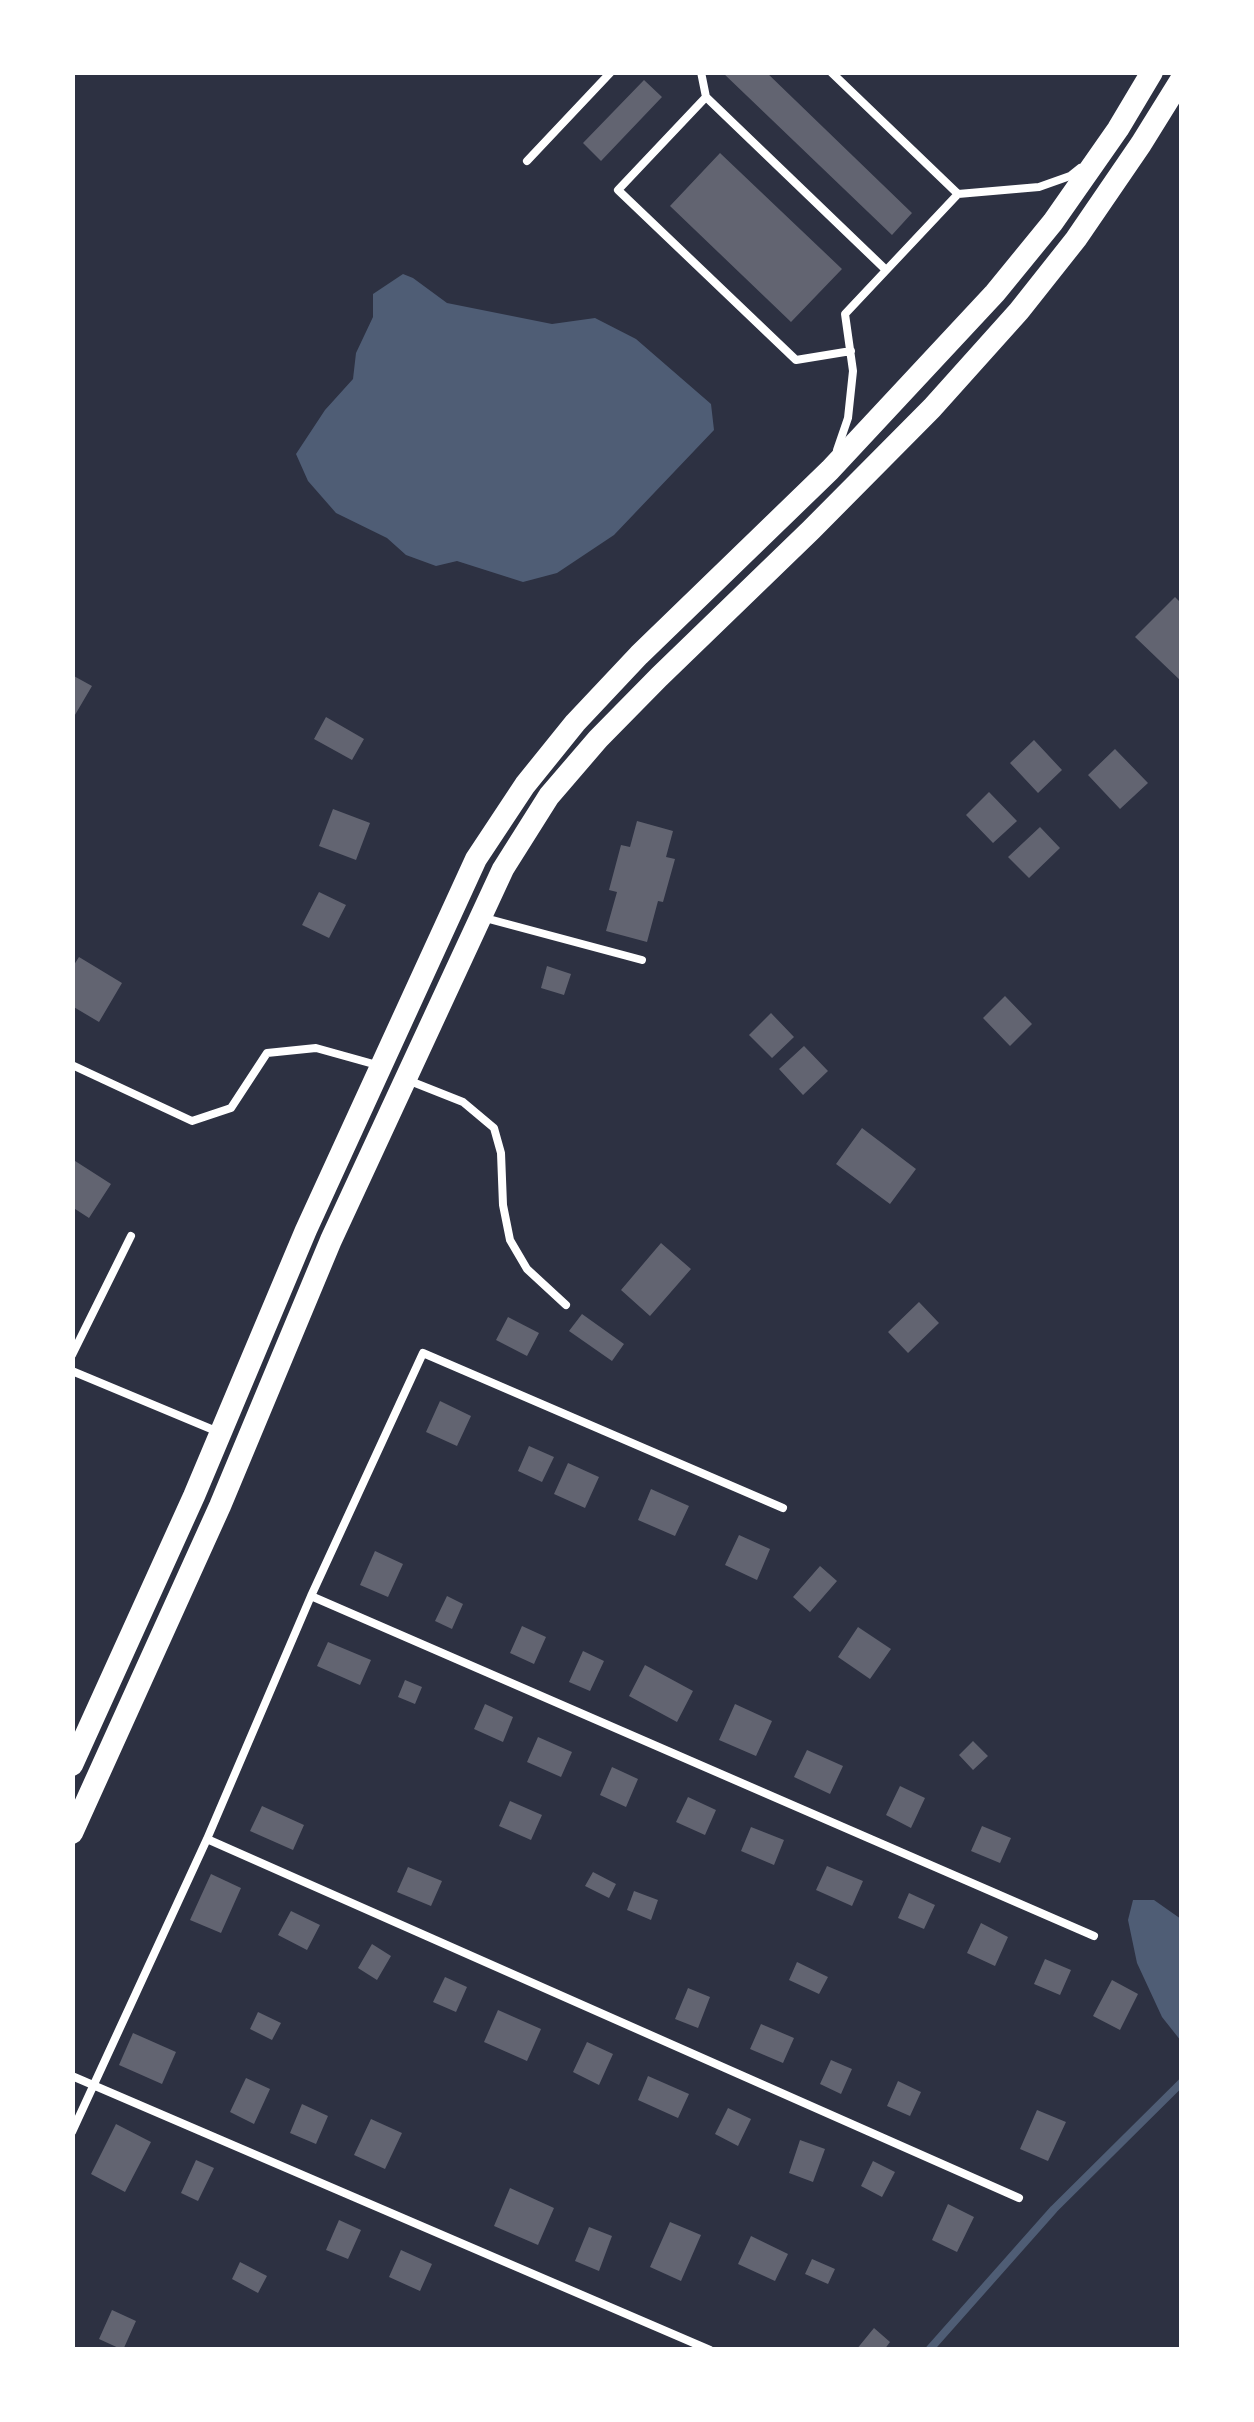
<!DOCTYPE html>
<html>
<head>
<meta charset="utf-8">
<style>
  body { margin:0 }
  #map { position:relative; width:1254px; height:2422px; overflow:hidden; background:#2d3142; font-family:"Sofia Sans Condensed",sans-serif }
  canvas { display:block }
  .frame { position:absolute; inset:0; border:75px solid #fff; pointer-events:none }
</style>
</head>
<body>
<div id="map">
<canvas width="1254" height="2422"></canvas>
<div class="frame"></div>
</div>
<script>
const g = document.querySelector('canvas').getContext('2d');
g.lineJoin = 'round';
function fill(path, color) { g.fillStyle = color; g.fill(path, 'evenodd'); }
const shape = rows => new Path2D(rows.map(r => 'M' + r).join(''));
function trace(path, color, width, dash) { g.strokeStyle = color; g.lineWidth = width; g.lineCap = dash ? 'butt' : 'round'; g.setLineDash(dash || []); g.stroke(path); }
fill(shape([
  [403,274,413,278,447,303,552,324,595,318,636,339,711,404,714,430,614,535,557,573,523,582,457,561,436,566,406,555,387,538,336,513,308,481,296,454,325,410,353,379,356,353,373,317,373,294],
  [1133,1900,1154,1900,1181,1919,1181,2041,1162,2017,1137,1963,1128,1920]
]), '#4f5d75');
trace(shape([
  [929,2350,1054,2209,1182,2082]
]), '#4f5d75', 8);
fill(shape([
  [722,72,766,72,912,213,892,235],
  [644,80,662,97,601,161,583,143],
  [720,153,842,269,791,322,670,206],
  [1175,597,1182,604,1182,682,1135,637],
  [72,675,92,686,72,720],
  [326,717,364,739,352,760,314,739],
  [1034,740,1062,770,1038,793,1010,763],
  [1115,749,1148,783,1120,809,1088,775],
  [989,792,1017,821,993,843,966,815],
  [333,809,370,823,356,860,319,846],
  [637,821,673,831,666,857,675,859,663,902,658,901,647,942,606,931,617,892,609,890,621,845,630,847],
  [1040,827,1060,848,1029,878,1008,857],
  [319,892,346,905,329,938,302,925],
  [79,957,122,983,99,1022,72,1006,72,968],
  [547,966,571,974,564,995,541,988],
  [1005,996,1032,1024,1010,1046,983,1018],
  [771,1013,794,1037,772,1058,749,1035],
  [804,1046,828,1071,803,1095,779,1069],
  [862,1128,916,1169,890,1204,836,1164],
  [72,1159,111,1184,89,1218,72,1207],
  [661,1243,691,1269,650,1316,621,1290],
  [919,1302,939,1323,908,1353,888,1332],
  [582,1314,624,1344,612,1361,569,1331],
  [508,1317,539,1333,527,1356,496,1340],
  [440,1401,471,1416,457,1446,426,1432],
  [529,1446,554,1457,542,1482,518,1471],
  [568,1463,599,1477,585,1508,554,1494],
  [651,1489,689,1506,675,1536,638,1520],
  [739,1535,770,1549,757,1580,725,1565],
  [375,1551,403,1564,388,1597,360,1585],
  [820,1566,837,1581,810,1612,793,1597],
  [447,1596,463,1604,452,1629,435,1621],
  [522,1626,546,1637,534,1664,510,1653],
  [858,1627,891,1649,870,1679,838,1657],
  [328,1642,371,1660,360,1685,317,1666],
  [583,1651,604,1661,590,1691,569,1682],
  [645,1665,693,1691,677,1722,629,1696],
  [405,1680,422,1687,415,1704,398,1697],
  [485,1704,513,1717,503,1742,474,1729],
  [735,1704,772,1721,756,1756,719,1740],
  [538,1737,572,1752,561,1777,527,1762],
  [973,1741,988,1756,973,1770,959,1755],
  [807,1750,843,1766,830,1794,794,1777],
  [612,1767,638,1779,626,1807,600,1795],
  [900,1786,925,1798,911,1828,886,1815],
  [688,1797,716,1810,705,1835,676,1822],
  [510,1801,542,1815,531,1840,499,1826],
  [262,1806,304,1825,293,1850,250,1831],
  [982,1826,1011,1838,1000,1863,971,1851],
  [751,1827,784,1840,774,1865,741,1851],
  [827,1866,863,1881,852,1906,816,1890],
  [408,1867,442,1881,431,1906,397,1892],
  [593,1872,616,1884,609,1898,585,1886],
  [211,1874,241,1888,221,1933,190,1920],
  [634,1891,658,1900,651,1920,627,1910],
  [909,1893,935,1905,924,1929,898,1918],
  [291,1911,320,1925,307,1950,278,1935],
  [981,1923,1008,1937,995,1966,967,1953],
  [372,1944,391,1956,377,1980,358,1968],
  [1045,1959,1071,1970,1060,1995,1034,1984],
  [797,1962,828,1977,819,1994,789,1980],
  [445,1977,467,1987,456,2012,433,2002],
  [1112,1980,1138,1994,1120,2030,1093,2016],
  [688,1988,710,1997,698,2028,675,2019],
  [498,2010,541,2029,527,2061,484,2042],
  [258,2012,281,2023,272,2040,250,2029],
  [761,2024,794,2038,783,2063,750,2049],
  [133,2033,176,2052,162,2084,119,2065],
  [587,2042,613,2054,599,2085,573,2072],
  [831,2060,852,2069,841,2094,820,2084],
  [648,2076,689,2094,678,2118,638,2100],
  [246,2078,270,2089,254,2124,230,2112],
  [898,2081,921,2092,910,2116,887,2106],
  [302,2104,328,2116,316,2144,290,2133],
  [728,2108,751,2119,738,2146,715,2134],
  [1037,2110,1066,2122,1048,2161,1020,2149],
  [371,2119,402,2133,385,2169,354,2155],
  [116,2124,151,2142,125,2192,91,2174],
  [800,2140,825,2149,813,2182,789,2173],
  [196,2160,214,2168,198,2201,181,2193],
  [873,2161,895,2172,882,2197,861,2186],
  [510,2188,554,2208,538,2245,494,2226],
  [948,2204,974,2217,957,2252,932,2240],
  [339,2220,361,2230,348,2259,326,2250],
  [670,2222,701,2235,681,2281,650,2267],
  [589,2227,612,2236,599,2271,575,2261],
  [751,2236,788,2254,775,2281,738,2264],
  [401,2250,432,2264,420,2291,389,2277],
  [812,2259,835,2269,828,2284,805,2274],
  [240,2262,267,2276,258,2293,232,2279],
  [112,2310,136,2321,123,2350,99,2339],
  [874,2328,890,2342,884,2350,856,2350]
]), '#626471');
trace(shape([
  [701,72,706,97,886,270],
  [831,72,958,194],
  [706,97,618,190,796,360,851,351],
  [527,161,611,72],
  [837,450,848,418,853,371,845,314,958,194,1039,187,1070,176,1080,168],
  [485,918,642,960],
  [72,1065,192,1121,231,1108,267,1053,316,1048,377,1065],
  [410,1081,463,1102,494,1128,501,1153,503,1205,510,1240,527,1269,566,1305],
  [72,1355,131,1236],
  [72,1371,216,1431],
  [311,1596,1094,1936],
  [207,1839,1019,2198],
  [72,2076,710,2350],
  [72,2132,207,1839,311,1596,423,1353,783,1508]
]), '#fff', 8);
trace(shape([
  [72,1765,194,1496,306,1230,476,859,525,785,575,723,639,655,830,470,995,293,1053,222,1118,129,1152,72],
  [72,1833,220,1506,331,1240,503,869,549,796,598,739,659,677,811,530,932,408,1019,311,1076,239,1141,144,1182,78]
]), '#fff', 22);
</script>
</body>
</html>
